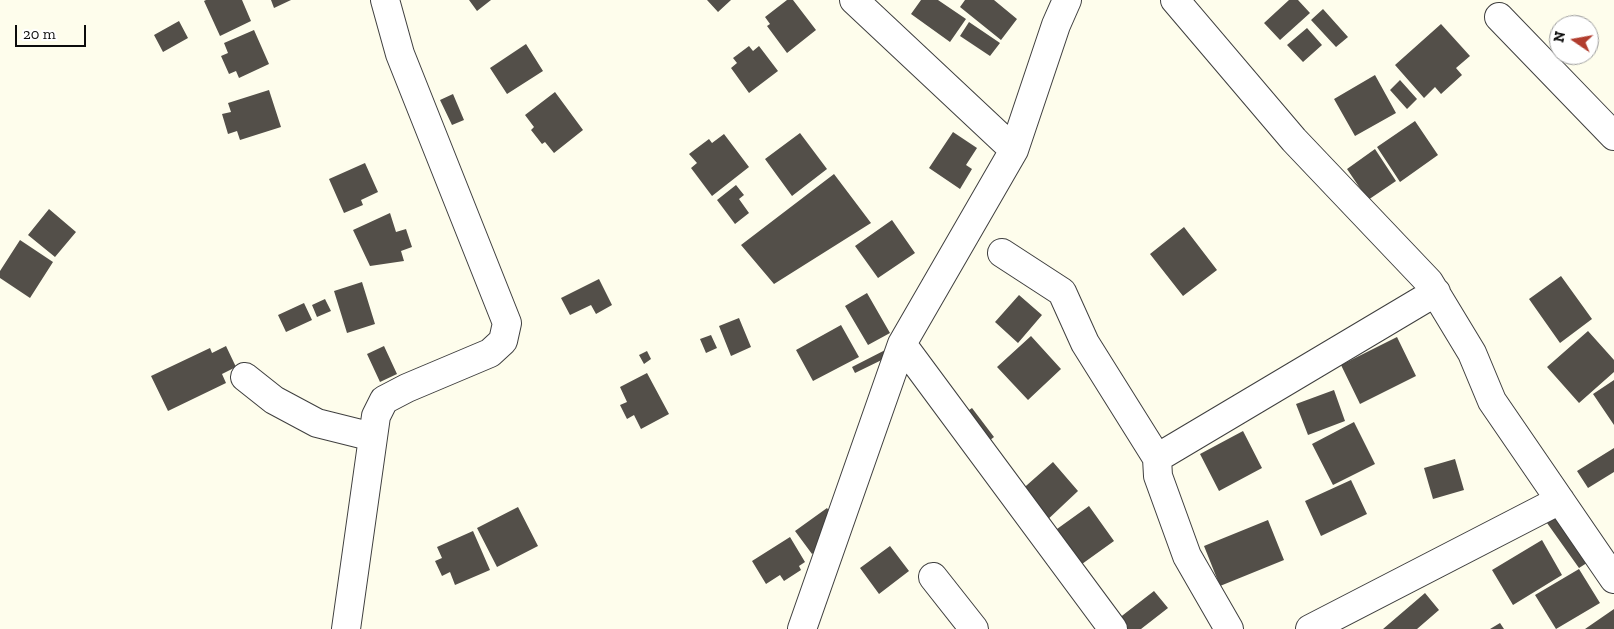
<!DOCTYPE html>
<html>
<head>
<meta charset="utf-8">
<style>
  body { margin:0 }
  #map { position:relative; width:1614px; height:629px; overflow:hidden; background:#fefdec; font-family:"Zilla Slab",serif }
  canvas { display:block }
  .north { position:absolute; left:1549px; top:15px; width:50px; height:50px; box-sizing:border-box; background:#fff; border:1px solid #9e9e9e; border-radius:50%; rotate:282deg; font-size:14px; font-weight:700; line-height:20px; text-align:center; color:#0c0c0c }
  .north::after { content:''; display:block; margin:auto; width:18px; height:22px; background:#b13d2e; clip-path:polygon(50% 0,100% 100%,50% 72%,0 100%) }
  .scale { position:absolute; left:15px; top:25px; width:71px; height:22px; box-sizing:border-box; border:2px solid #0c0c0c; border-top:0; padding-left:6px; font-size:15px; line-height:18px; white-space:nowrap; color:#0c0c0c; -webkit-text-stroke:4px #fff; paint-order:stroke }
</style>
</head>
<body>
<div id="map">
<canvas width="1614" height="629"></canvas>
<div class="north">N</div>
<div class="scale">20 m</div>
</div>
<script>
const g = document.querySelector('canvas').getContext('2d');
g.lineJoin = 'round';
function fill(path, color) { g.fillStyle = color; g.fill(path, 'evenodd'); }
const shape = rows => new Path2D(rows.map(r => 'M' + r).join(''));
function trace(path, color, width, dash) { g.strokeStyle = color; g.lineWidth = width; g.lineCap = dash ? 'butt' : 'round'; g.setLineDash(dash || []); g.stroke(path); }
fill(shape([
  [206,0,242,0,251,21,220,36,204,1],
  [271,0,291,0,274,8],
  [469,0,491,0,477,11],
  [707,0,731,0,718,12],
  [787,0,793,0,816,30,787,53,767,26,770,24,765,17],
  [921,0,938,0,966,19,950,42,911,14],
  [965,0,994,0,1017,19,1001,40,960,7],
  [1289,0,1298,0,1310,13,1280,40,1264,23],
  [1323,9,1348,37,1336,47,1311,20],
  [179,21,188,38,163,52,154,35],
  [969,22,1000,43,990,56,960,36],
  [1441,24,1470,56,1456,68,1462,75,1441,94,1435,87,1424,98,1395,65],
  [1307,28,1322,45,1303,62,1287,45],
  [254,30,269,64,239,78,236,71,229,74,221,56,228,53,224,43],
  [526,44,543,71,507,94,490,68],
  [749,46,753,51,759,46,778,71,749,93,731,68,737,63,733,58],
  [1375,75,1396,113,1355,136,1334,99],
  [1400,80,1417,99,1407,109,1390,90],
  [269,90,281,127,240,140,237,131,228,134,222,114,231,112,228,103],
  [555,92,583,130,554,153,545,142,542,144,531,130,534,127,525,115],
  [453,94,464,120,452,125,440,100],
  [1415,121,1438,155,1400,182,1377,147],
  [953,132,977,148,966,165,972,169,960,189,929,168],
  [800,133,827,169,792,196,765,159],
  [724,134,749,167,712,196,691,168,697,163,689,154,709,139,712,143],
  [1375,149,1396,181,1368,200,1347,169],
  [365,163,378,192,361,200,363,205,344,213,329,179],
  [834,174,871,223,774,284,741,245],
  [736,185,744,195,739,199,749,213,735,224,717,200],
  [49,209,76,232,55,257,28,235],
  [390,213,396,232,406,229,412,247,401,251,404,261,370,266,353,230],
  [892,220,915,253,878,278,855,246],
  [1184,227,1217,270,1183,296,1150,254],
  [20,240,53,262,30,298,0,278,0,271],
  [1561,276,1592,319,1560,343,1529,299],
  [599,279,612,305,596,314,591,305,570,315,561,298],
  [362,282,375,324,347,333,334,291],
  [867,293,890,333,868,345,845,306],
  [1019,295,1042,315,1018,343,995,322],
  [325,299,331,311,317,317,312,305],
  [304,303,312,320,286,332,278,315],
  [739,318,751,347,731,356,719,326],
  [841,325,859,357,813,381,796,350],
  [1588,331,1614,360,1614,372,1579,403,1547,367],
  [711,335,717,348,706,353,700,339],
  [1031,336,1061,369,1028,400,997,367],
  [1397,337,1416,376,1360,404,1341,365],
  [895,345,898,352,855,373,852,367],
  [226,346,236,367,222,374,226,383,168,411,151,376,210,348,212,353],
  [384,346,397,374,380,382,367,354],
  [647,351,651,359,644,364,639,355],
  [647,373,669,414,641,429,634,415,627,419,620,405,627,402,620,387],
  [1614,380,1614,425,1593,394],
  [1334,390,1345,421,1308,435,1296,404],
  [972,408,994,437,981,447,959,417],
  [1354,422,1375,464,1333,485,1312,444],
  [1243,431,1262,468,1219,491,1200,454],
  [1614,448,1614,472,1588,488,1577,471],
  [1455,459,1464,490,1433,499,1424,468],
  [1053,462,1078,491,1044,523,1018,493],
  [1351,480,1367,514,1321,536,1305,501],
  [1089,506,1114,541,1075,569,1050,534],
  [518,507,538,546,497,567,477,528],
  [827,508,843,530,812,554,795,531],
  [1561,514,1593,559,1579,568,1547,523],
  [1268,520,1284,560,1220,586,1204,546],
  [473,531,490,570,455,585,450,572,442,576,435,561,442,558,437,547],
  [790,537,805,562,799,566,801,570,784,581,780,575,766,584,752,561],
  [1542,540,1562,575,1513,605,1492,570],
  [890,546,909,571,879,594,860,568],
  [1579,569,1600,603,1556,629,1535,595],
  [1154,591,1168,608,1141,629,1119,629,1114,622],
  [1425,593,1439,610,1417,629,1383,629],
  [1614,609,1614,629,1585,629],
  [1500,623,1504,629,1490,629]
]), '#534f49');
const minor = shape([
  [854,0,1014,150],
  [1175,0,1294,140,1429,282,1472,353,1492,401,1614,579],
  [1499,17,1614,136],
  [1002,253,1062,292,1085,343,1157,458,1158,476,1187,556,1229,629],
  [902,344,1113,629],
  [245,377,274,400,317,423,373,437],
  [1157,458,1436,292],
  [933,577,974,629],
  [346,629,376,416,384,400,407,388,490,353,503,341,507,323,400,54,385,0],
  [802,629,902,344,1014,150,1056,25,1067,0],
  [1310,629,1560,500]
]);
trace(minor, '#3f3f3f', 30);
trace(minor, '#fff', 28);
</script>
</body>
</html>
